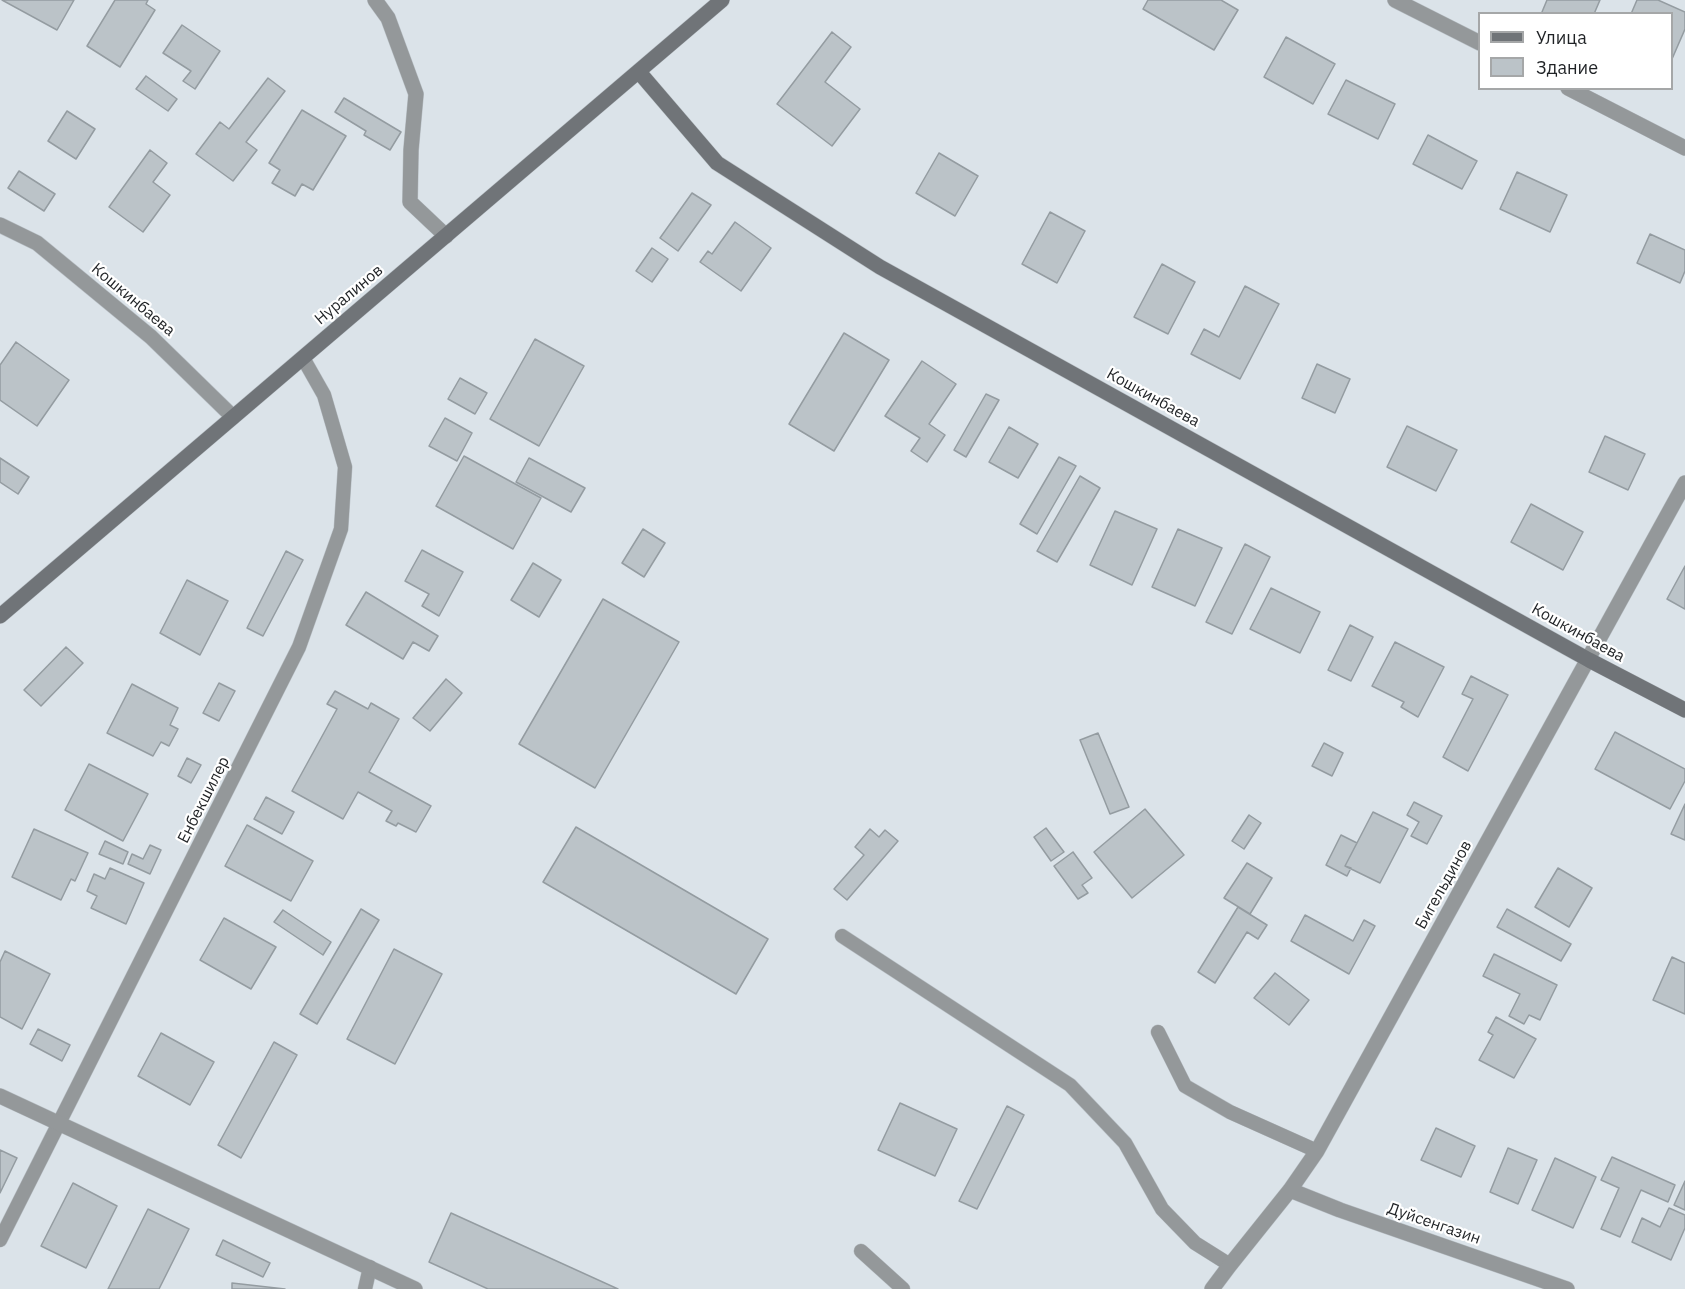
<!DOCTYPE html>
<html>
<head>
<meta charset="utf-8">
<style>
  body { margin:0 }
  #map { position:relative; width:1685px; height:1289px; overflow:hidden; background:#dbe3e9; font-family:"IBM Plex Sans",sans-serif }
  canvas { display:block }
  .legend { position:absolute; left:1478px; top:12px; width:195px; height:78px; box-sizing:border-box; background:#fff; border:2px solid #a5a7a8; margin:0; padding:8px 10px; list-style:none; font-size:18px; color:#1f2225 }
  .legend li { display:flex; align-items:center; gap:12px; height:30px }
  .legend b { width:30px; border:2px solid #a5a7a8 }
</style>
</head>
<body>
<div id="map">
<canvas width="1685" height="1289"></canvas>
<ul class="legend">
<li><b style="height:8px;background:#707478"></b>Улица</li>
<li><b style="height:16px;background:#bbc3c8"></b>Здание</li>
</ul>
</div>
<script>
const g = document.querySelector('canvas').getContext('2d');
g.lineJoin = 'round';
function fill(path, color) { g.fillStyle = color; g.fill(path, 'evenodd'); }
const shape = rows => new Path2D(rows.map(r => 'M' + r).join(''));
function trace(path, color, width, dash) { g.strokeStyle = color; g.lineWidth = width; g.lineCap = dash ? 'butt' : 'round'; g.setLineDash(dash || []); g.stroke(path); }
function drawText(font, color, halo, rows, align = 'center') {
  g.font = font + ' "IBM Plex Sans",sans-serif'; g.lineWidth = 4.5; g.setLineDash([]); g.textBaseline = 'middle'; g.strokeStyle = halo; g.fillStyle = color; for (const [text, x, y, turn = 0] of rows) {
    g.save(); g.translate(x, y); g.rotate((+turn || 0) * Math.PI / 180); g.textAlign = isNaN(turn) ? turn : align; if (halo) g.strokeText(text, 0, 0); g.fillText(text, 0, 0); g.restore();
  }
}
const building = shape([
  [2,0,74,0,57,30,2,0],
  [115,0,148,0,146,4,155,10,120,67,87,46,115,0],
  [1148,0,1221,0,1238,10,1214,50,1143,9,1148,0],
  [1547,0,1600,0,1594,14,1544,14,1542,12,1547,0],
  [1637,0,1658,0,1685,12,1685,29,1672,59,1672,14,1631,14,1637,0],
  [182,25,220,51,195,89,183,81,191,71,163,53,182,25],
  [832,32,851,47,825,82,860,109,832,146,777,104,832,32],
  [1286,37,1335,64,1313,104,1264,77,1286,37],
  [146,76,177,99,168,111,136,89,146,76],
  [268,78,285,91,246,142,257,150,233,181,196,154,220,122,229,129,268,78],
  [1346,80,1395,104,1378,139,1328,114,1346,80],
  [344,98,401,132,390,150,364,135,366,131,335,112,344,98],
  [302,110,346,136,313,190,302,184,295,196,272,183,280,170,269,163,302,110],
  [67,111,95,129,76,159,48,141,67,111],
  [1428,135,1477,161,1462,189,1413,164,1428,135],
  [150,150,167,163,153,182,170,195,143,232,109,207,150,150],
  [939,153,978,176,955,216,916,193,939,153],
  [19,171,55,194,44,211,8,188,19,171],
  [1517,172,1567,195,1550,232,1500,209,1517,172],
  [692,193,711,205,678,251,660,238,692,193],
  [1050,212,1085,231,1057,283,1022,264,1050,212],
  [735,222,771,248,741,291,700,262,708,251,712,254,735,222],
  [1650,234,1685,250,1685,271,1680,283,1637,263,1650,234],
  [652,248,668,259,652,282,636,271,652,248],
  [1162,264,1195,282,1168,334,1134,317,1162,264],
  [1245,286,1279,304,1240,379,1191,354,1204,329,1219,337,1245,286],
  [844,333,889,360,834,451,789,424,844,333],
  [535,339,584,366,539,446,490,419,535,339],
  [16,342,69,380,37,426,0,400,0,365,16,342],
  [922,361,956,384,929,424,945,435,927,462,911,451,920,438,885,416,922,361],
  [1317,364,1350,379,1335,413,1302,398,1317,364],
  [460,378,487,393,475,414,448,399,460,378],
  [986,394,999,400,966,457,954,450,986,394],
  [445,418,472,433,457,461,429,446,445,418],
  [1407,426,1457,450,1436,491,1387,467,1407,426],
  [1009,427,1038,444,1018,478,989,462,1009,427],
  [1605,436,1645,454,1628,490,1589,472,1605,436],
  [464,456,541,498,513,549,436,506,464,456],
  [1059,457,1076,466,1037,534,1020,524,1059,457],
  [0,458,29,477,18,494,0,482,0,458],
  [529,458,585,488,571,512,516,482,529,458],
  [1080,476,1100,488,1057,562,1037,551,1080,476],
  [1531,504,1583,532,1563,570,1511,542,1531,504],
  [1115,511,1157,529,1132,585,1090,565,1115,511],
  [643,529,665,543,644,577,622,563,643,529],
  [1178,529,1222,548,1195,606,1152,587,1178,529],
  [1245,544,1270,557,1232,634,1206,622,1245,544],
  [422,550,463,572,439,616,422,606,429,594,405,581,422,550],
  [286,551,303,560,263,636,247,628,286,551],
  [533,563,561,580,539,617,511,600,533,563],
  [1685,566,1685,609,1667,599,1685,566],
  [187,580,228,601,200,655,160,633,187,580],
  [1271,588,1320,612,1300,653,1250,629,1271,588],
  [366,592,438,636,429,651,413,642,403,659,346,625,366,592],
  [603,599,679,642,595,788,519,744,603,599],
  [1350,625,1373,637,1351,681,1328,670,1350,625],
  [1395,642,1444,667,1418,717,1401,707,1404,702,1372,686,1395,642],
  [66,647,83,663,41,706,24,690,66,647],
  [1471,676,1508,695,1468,771,1443,757,1473,699,1462,694,1471,676],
  [446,679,462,693,430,731,413,718,446,679],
  [219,683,235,691,219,721,203,713,219,683],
  [132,684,178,708,170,725,178,729,169,746,161,742,153,756,107,733,132,684],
  [335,691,368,709,371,703,399,719,369,772,431,806,416,832,398,823,396,826,386,821,392,811,358,792,343,819,292,791,337,709,327,704,335,691],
  [1615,732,1685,769,1685,781,1670,809,1595,769,1615,732],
  [1098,733,1129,807,1110,814,1080,740,1098,733],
  [1324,743,1343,753,1332,776,1312,766,1324,743],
  [187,758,201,765,191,783,178,776,187,758],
  [89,764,148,794,123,841,65,810,89,764],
  [266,797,294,812,282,834,254,819,266,797],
  [1414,802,1442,816,1427,844,1411,836,1419,822,1407,815,1414,802],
  [1685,804,1685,840,1671,834,1685,804],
  [1145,809,1184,855,1132,898,1094,852,1145,809],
  [1373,812,1408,829,1380,883,1345,866,1373,812],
  [1249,815,1261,823,1244,849,1232,841,1249,815],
  [247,825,313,861,291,901,225,866,247,825],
  [576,827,768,939,736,994,543,882,576,827],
  [1046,828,1064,852,1051,861,1034,837,1046,828],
  [34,829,88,853,75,881,71,879,61,900,12,877,34,829],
  [870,829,879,837,885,830,898,841,847,900,834,889,864,855,855,847,870,829],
  [1341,835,1357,843,1345,866,1351,868,1347,876,1326,865,1341,835],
  [105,841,128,852,123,864,99,854,105,841],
  [150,845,161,850,150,874,128,864,132,854,143,859,150,845],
  [1073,852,1092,878,1082,885,1088,893,1078,899,1054,866,1073,852],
  [1247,863,1272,878,1250,914,1224,898,1247,863],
  [110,868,144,883,126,924,91,908,97,896,87,891,94,874,105,879,110,868],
  [1558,868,1592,888,1569,927,1535,907,1558,868],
  [1238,907,1267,925,1258,939,1247,932,1215,983,1198,972,1238,907],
  [361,909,379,920,317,1024,300,1014,361,909],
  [1507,909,1571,944,1561,961,1497,927,1507,909],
  [283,910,331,942,323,955,274,922,283,910],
  [1305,915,1353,941,1364,920,1375,926,1349,974,1291,941,1305,915],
  [224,918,276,947,251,989,200,960,224,918],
  [394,949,442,974,395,1064,347,1039,394,949],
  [5,951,50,974,22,1029,0,1017,0,962,5,951],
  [1494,954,1557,985,1540,1020,1529,1015,1524,1024,1509,1016,1520,994,1483,976,1494,954],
  [1672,957,1685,963,1685,1014,1653,1000,1672,957],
  [1275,973,1309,1000,1289,1025,1254,998,1275,973],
  [1496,1017,1536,1039,1514,1078,1479,1060,1493,1035,1488,1032,1496,1017],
  [38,1029,70,1045,62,1061,30,1044,38,1029],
  [161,1033,214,1062,190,1105,138,1076,161,1033],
  [274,1042,297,1055,241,1158,218,1145,274,1042],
  [900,1103,957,1129,935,1176,878,1150,900,1103],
  [1007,1106,1024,1115,977,1209,959,1201,1007,1106],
  [1436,1128,1475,1146,1461,1177,1421,1160,1436,1128],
  [1508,1148,1537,1160,1518,1204,1490,1192,1508,1148],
  [0,1150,17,1158,0,1193,0,1150],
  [1612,1157,1675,1185,1668,1202,1641,1190,1620,1237,1601,1229,1619,1188,1601,1180,1612,1157],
  [1555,1158,1596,1177,1573,1228,1532,1210,1555,1158],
  [1685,1181,1685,1210,1674,1205,1685,1181],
  [73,1183,117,1206,86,1268,41,1246,73,1183],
  [1669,1208,1685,1215,1685,1228,1671,1260,1632,1242,1642,1218,1660,1227,1669,1208],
  [148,1209,189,1229,159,1289,108,1289,148,1209],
  [451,1213,618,1289,488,1289,429,1262,451,1213],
  [223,1240,270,1263,263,1277,216,1255,223,1240],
  [232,1283,285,1289,232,1289,232,1283]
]);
fill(building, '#bbc3c8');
trace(building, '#949ca1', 1.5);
const service = shape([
  [842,936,1070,1085,1125,1143,1162,1209,1195,1243,1230,1265],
  [1158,1032,1185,1086,1230,1112,1317,1151],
  [0,1240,299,647,341,529,345,467,324,395,303,358],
  [861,1251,903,1289],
  [365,1289,370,1267]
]);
const minor = shape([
  [375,0,388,18,416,94,411,150,410,202,446,236],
  [1395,0,1480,43],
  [1568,88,1685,148],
  [0,225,37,243,151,337,233,417],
  [0,1096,415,1289],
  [1290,1190,1340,1210,1567,1289],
  [1212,1289,1230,1265,1290,1190,1317,1151,1685,483]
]);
const secondary = shape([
  [639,72,717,163,880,267,1589,660,1685,710],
  [0,616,722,0]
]);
trace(service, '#b9c0c6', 15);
trace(minor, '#b9c0c6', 16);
trace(secondary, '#b9c0c6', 16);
trace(service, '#94989a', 14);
trace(minor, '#94989a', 15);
trace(secondary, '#707478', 15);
drawText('16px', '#1f2225', '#fff', [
  ["Нуралинов",349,295,-40],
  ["Кошкинбаева",133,300,40],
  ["Кошкинбаева",1153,398,29],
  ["Кошкинбаева",1578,633,29],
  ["Енбекшилер",204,800,-63],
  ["Бигельдинов",1444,885,-61],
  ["Дуйсенгазин",1434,1224,19]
]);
</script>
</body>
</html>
